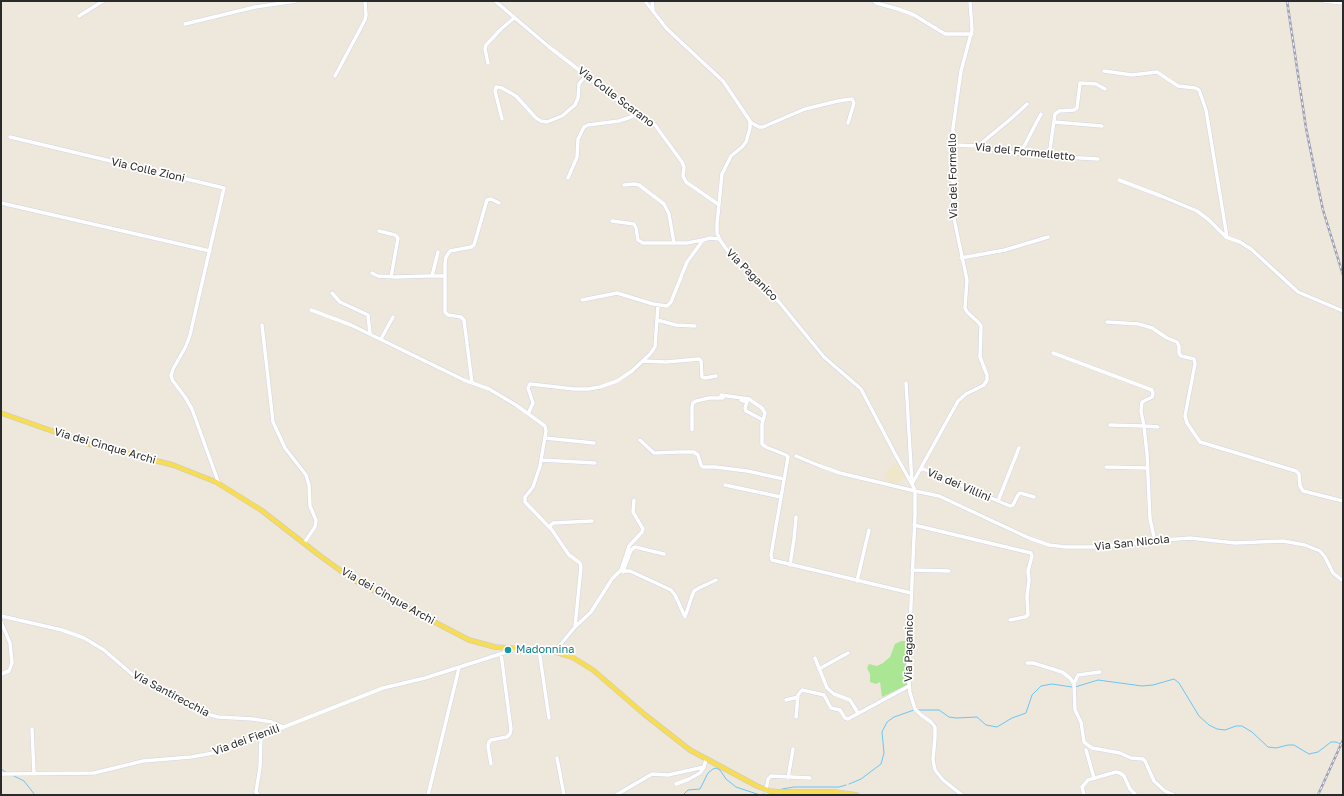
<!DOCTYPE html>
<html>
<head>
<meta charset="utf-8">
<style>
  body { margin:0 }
  #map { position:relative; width:1344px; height:796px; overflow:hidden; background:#ede7dc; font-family:"Golos Text",sans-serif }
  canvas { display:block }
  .frame { position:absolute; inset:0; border:2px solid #2a2a2a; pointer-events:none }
</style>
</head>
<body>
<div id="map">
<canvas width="1344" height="796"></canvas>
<div class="frame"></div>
</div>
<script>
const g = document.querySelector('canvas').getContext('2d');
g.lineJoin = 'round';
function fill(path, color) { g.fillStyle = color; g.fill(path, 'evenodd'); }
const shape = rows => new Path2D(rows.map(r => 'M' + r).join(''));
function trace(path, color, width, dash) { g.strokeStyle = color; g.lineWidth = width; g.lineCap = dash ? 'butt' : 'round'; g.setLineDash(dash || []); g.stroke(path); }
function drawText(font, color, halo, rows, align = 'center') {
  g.font = font + ' "Golos Text",sans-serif'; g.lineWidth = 3.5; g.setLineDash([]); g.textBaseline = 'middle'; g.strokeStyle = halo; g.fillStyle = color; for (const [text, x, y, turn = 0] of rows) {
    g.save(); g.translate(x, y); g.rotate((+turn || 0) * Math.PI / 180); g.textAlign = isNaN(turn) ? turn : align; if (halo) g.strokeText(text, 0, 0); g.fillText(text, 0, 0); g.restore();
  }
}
fill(shape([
  [898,462,906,476,894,485,884,482,888,469]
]), '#f0e6ca');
fill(shape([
  [901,641,907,641,906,677,907,685,882,697,880,682,876,684,870,682,870,674,867,668,869,664,877,666,883,663,890,657,895,644]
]), '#abe695');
trace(shape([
  [1075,687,1098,680,1142,686,1153,685,1174,679,1179,683,1199,716,1209,725,1217,729,1225,730,1236,726,1242,726,1252,732,1268,747,1276,748,1288,745,1294,745,1309,754,1318,752,1331,742,1336,742,1343,745],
  [917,710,939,710,949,717,956,718,977,717,986,725,997,727,1012,718,1026,713,1032,695,1041,686,1052,684,1072,687],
  [1,769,7,773],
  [12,775,24,781,35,795],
  [849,784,861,779,881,764,884,753,882,732,887,722,894,717,914,710],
  [782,789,794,787,839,787,846,785],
  [683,795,688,790,700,789,708,773,713,769,716,768,720,770,726,779,736,787,760,795,764,794]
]), '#69c6f4', 1);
const minor = shape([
  [495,1,548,46,637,115,655,125,682,162,684,167,683,176,686,182,718,204],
  [645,1,667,29,723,81,750,121,750,128,746,142,742,147,731,156,722,174,717,224,717,233,720,240,727,250,779,302,824,357,861,389,894,452,913,486,915,491,915,515,908,671,910,693,915,709,921,715,931,722,935,727,935,737,933,760,935,770,943,780,962,795],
  [652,1,653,10],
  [874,1,876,3,898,9,914,15,945,34,972,34],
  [1324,1,1343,3],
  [79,16,103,1],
  [185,24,255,7,296,1],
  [488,63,485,49,486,45,501,29,514,18],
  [1104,71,1132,75,1157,72,1178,86,1195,88,1199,90,1206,110,1227,237],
  [335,76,365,20,366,15,365,1],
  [502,119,495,91,496,87,502,88,516,96,536,118,541,121,547,122,562,116,575,105,578,98,579,84,586,75],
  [750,122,759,127,763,127,805,109,838,101,852,99,854,103,848,123],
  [1054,122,1102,126],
  [10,137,224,188,190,335,186,346,173,369,171,376,173,381,185,397,192,409,219,484],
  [952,145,978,146,999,151,1031,155,1098,159],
  [978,146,996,131,1013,117,1027,104],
  [1020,154,1041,114],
  [1049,156,1055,114,1059,111,1074,110,1077,108,1080,83,1096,84,1105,89],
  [568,178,577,157,578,139,584,127,588,125,619,121,637,115],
  [1119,180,1161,196,1197,211,1209,220,1226,237,1240,242,1251,249,1298,292,1343,311],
  [624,185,634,184,639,185,664,204,669,214,674,243],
  [1,203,210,251],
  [612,221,634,224,636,228,638,240,643,243,687,243,703,240],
  [379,231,395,235,398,238,391,277],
  [961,258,1005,250,1048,237],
  [372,273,378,276,396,277,428,276,444,276],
  [432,276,438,252],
  [332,293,340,302,368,315,370,334],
  [582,300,617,293,653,304,667,306,671,302,687,262,703,240,710,238,719,239],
  [311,310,351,325,464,380,489,389,516,405,545,426,546,431,540,466,533,487,525,497,525,502,552,530,569,555,580,563,581,567,575,627,555,651],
  [657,320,676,325,695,326],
  [1107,322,1139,324,1152,328,1167,338,1177,342,1179,346,1179,353,1181,356,1194,359,1195,364,1185,416,1187,423,1200,442,1296,471,1299,474,1300,486,1303,491,1343,501],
  [262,325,273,422,285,448,306,475,309,485,310,506,316,520,315,527,304,543],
  [381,339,393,317],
  [1053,353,1152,390,1153,393,1152,397,1142,402,1141,411,1144,426,1158,427],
  [643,361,666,362,699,359,701,361,702,377,705,378,716,376],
  [472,383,464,320,461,317,448,315,445,312,445,264,446,257,450,251,471,247,474,245,487,200,491,199,499,203],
  [906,383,912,483],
  [721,395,749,399,762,408,765,413,762,424,762,444,766,447,786,455,788,457,771,555,772,560,911,593],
  [741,400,747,402,745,408,746,411,763,420],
  [528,414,533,403,528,388,530,384,574,389,588,389,600,387,617,381,632,371,650,354,655,347,658,305],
  [1110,425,1144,426,1147,454,1150,519,1155,541],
  [692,430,692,407,693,403,696,401,709,398,723,398],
  [545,438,594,443],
  [640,440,654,453,679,452,694,452,698,455,701,465,703,467,715,467,747,471,784,479],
  [796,456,820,466,840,473,915,491,939,496,1029,538,1049,545,1066,547,1096,547,1164,540,1190,538,1235,543,1283,541,1305,545,1320,551,1325,557,1333,573,1343,581],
  [542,460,595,463],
  [1106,467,1148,468],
  [921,468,1010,506,1013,505,1018,495,1020,493,1034,497],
  [912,484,958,401,966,394,984,385,987,380,987,375,980,357,981,326,978,322,967,312,965,308,967,280,953,214,953,128,961,71,972,30,970,1],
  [725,485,781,497],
  [998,501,1019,448],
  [914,525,1031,553,1032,556,1028,571,1029,580,1027,597,1028,615,1025,617,1010,620],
  [549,527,553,523,592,521],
  [790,565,794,539,796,517],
  [912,570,949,571],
  [624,571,630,571,671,590,675,595,685,617,692,596,694,591,699,588,716,580],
  [623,572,631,550,635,547,664,554],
  [857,581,869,530],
  [1,616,62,630,84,638,104,650,133,675,200,712,218,717,253,719,272,722,283,727],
  [1,622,10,643,12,663,9,671,1,674],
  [575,627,591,612,612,579,621,570,629,546,642,532,643,529,633,512,634,500],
  [539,650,549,718],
  [815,658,827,688,834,694,850,700,858,713],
  [1027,663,1033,663,1062,672,1070,678,1074,684],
  [819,669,848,653],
  [1100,672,1078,675,1074,684,1075,710,1081,722,1084,742,1092,748,1120,753,1131,758,1143,759,1145,761,1154,781,1165,791,1174,795],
  [786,700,798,697],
  [796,717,798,695,802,690,824,695,831,708,840,710,845,718,848,719,909,686],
  [32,729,34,774],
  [1086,750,1094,778],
  [557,758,564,795],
  [491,764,488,746,489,742,491,740,507,737,510,734,511,729,501,654],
  [1,774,94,773,143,761,191,757,219,752,233,747,383,688,425,678,516,649],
  [788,778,793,749],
  [676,784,689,779,700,773,704,767],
  [766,790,768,779,771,776,810,778],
  [258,795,256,792,260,767,261,736],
  [428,795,459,668],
  [616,795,652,774,668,775,704,767,706,759],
  [1084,795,1082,787,1088,780,1116,772,1120,773,1124,776,1130,789,1136,795]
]);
const major = shape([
  [1,413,89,444,173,465,216,482,261,510,319,555,352,579,469,640,495,647,552,651,572,657,593,670,644,714,690,750,757,786,770,791,780,792,835,792,857,795]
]);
trace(minor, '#d1d3e4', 4.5);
trace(major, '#c8c8c8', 5.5);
trace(minor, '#fff', 3.5);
trace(major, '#f7dd56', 4.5);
const rail = shape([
  [1287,1,1306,128,1317,182,1323,210,1343,275],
  [1318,795,1343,740]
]);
trace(rail, '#9ea0b6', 2.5);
trace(rail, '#fff', 1, [3]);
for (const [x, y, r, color] of [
  [508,650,4,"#0f9aa8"]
]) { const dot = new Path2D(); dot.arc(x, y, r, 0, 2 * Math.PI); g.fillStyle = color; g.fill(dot); trace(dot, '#fff', 1.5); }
drawText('11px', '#2a2a2a', '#fff', [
  ["Via Colle Scarano",616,97,37],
  ["Via del Formelletto",1025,152,6],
  ["Via Colle Zioni",148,170,13],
  ["Via del Formello",953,176,-91],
  ["Via Paganico",752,275,45],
  ["Via dei Cinque Archi",105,446,16],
  ["Via dei Villini",959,485,23],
  ["Via San Nicola",1132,543,-6],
  ["Via dei Cinque Archi",388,596,29],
  ["Via Paganico",909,648,-89],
  ["Via Santirecchia",171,694,28],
  ["Via dei Fienili",246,740,-20]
]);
drawText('11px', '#0d838f', '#fff', [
  ["Madonnina",516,650]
], 'left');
</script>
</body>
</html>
